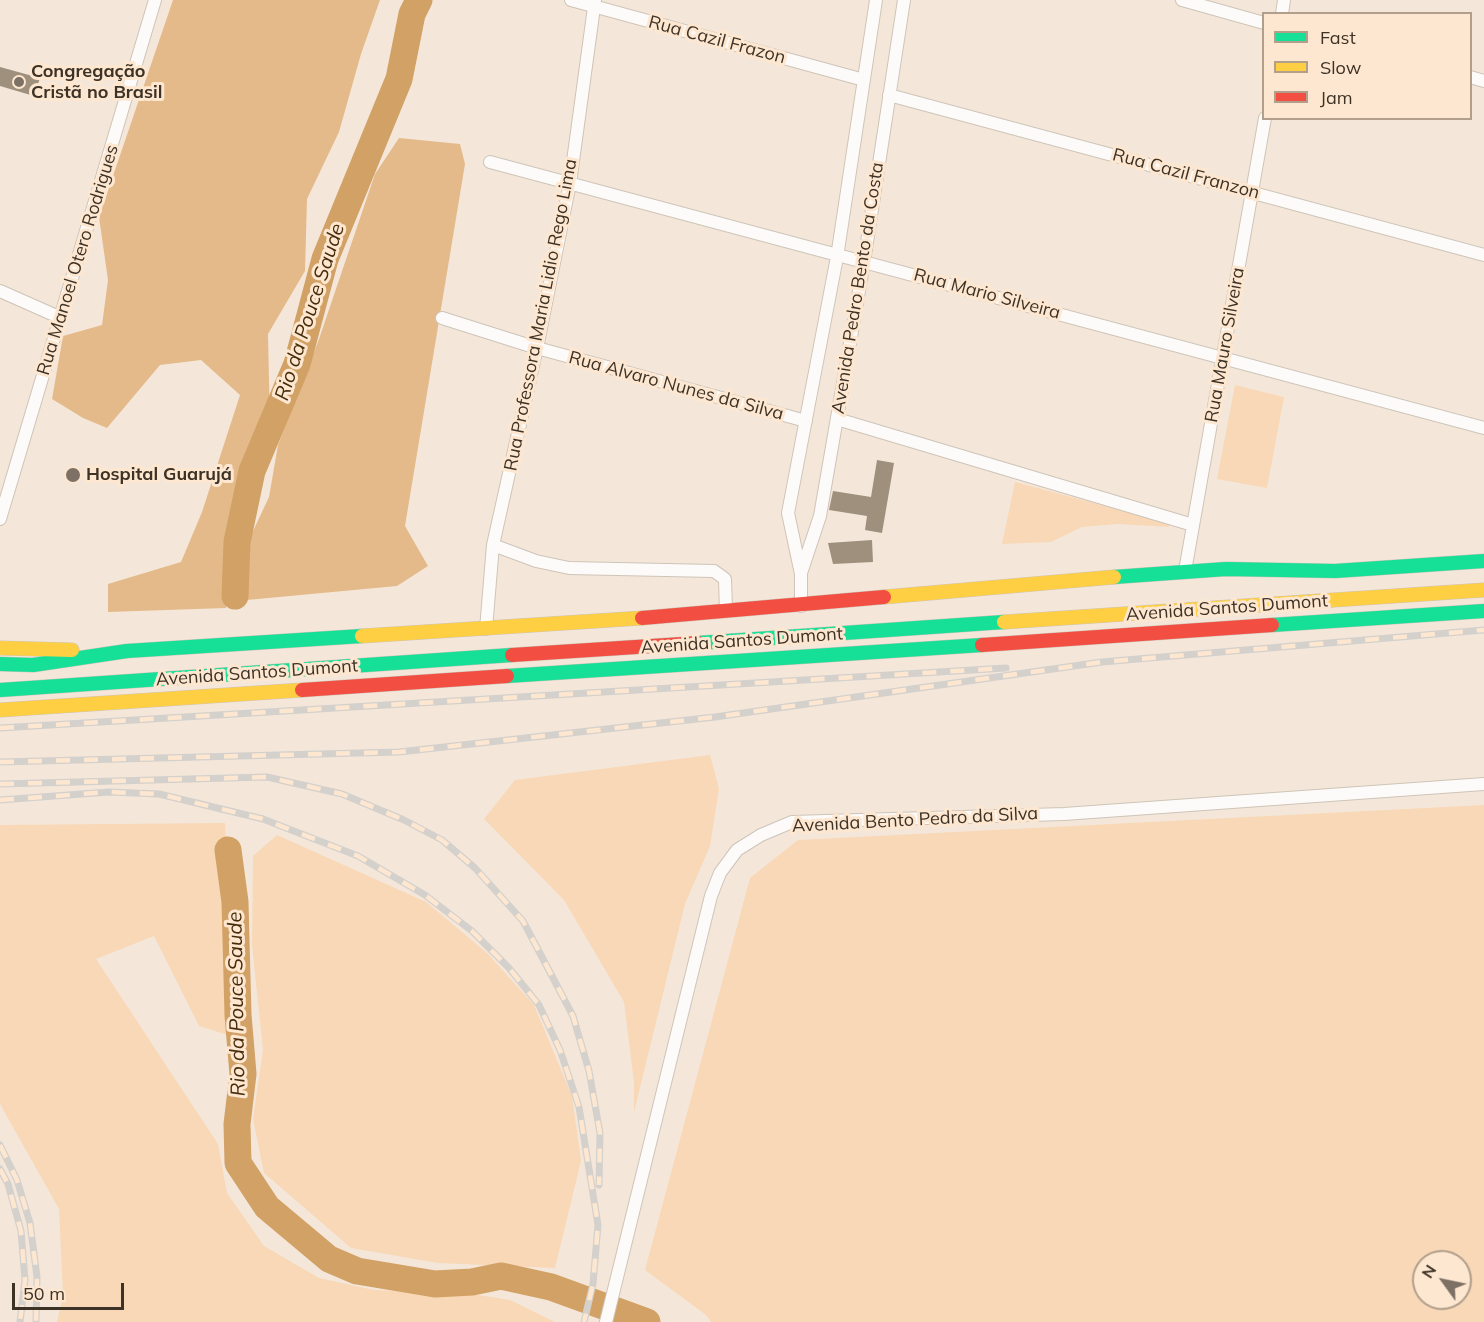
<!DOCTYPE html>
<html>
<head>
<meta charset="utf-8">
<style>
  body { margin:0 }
  #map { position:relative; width:1484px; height:1322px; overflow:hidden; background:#f4e7da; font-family:Mulish,sans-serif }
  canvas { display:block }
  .legend { position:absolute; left:1262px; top:12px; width:210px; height:108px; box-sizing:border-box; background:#fee7d0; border:2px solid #b19f8c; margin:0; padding:8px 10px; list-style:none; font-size:18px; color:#3d3226 }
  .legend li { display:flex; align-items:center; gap:12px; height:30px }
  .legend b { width:30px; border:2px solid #b19f8c }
  .north { position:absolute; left:1412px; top:1250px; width:60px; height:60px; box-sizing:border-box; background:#fee7d0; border:2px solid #b19f8c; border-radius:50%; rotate:303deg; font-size:16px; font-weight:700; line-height:24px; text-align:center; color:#3d3226 }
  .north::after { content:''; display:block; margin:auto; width:21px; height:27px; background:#7d7165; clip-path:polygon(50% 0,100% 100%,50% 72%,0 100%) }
  .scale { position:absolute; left:12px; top:1283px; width:112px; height:27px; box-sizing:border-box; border:3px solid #3d3226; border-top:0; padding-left:8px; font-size:18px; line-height:21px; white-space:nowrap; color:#3d3226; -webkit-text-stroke:4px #fee7d0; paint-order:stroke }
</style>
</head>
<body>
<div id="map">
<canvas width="1484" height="1322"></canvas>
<ul class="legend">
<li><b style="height:8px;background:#16e098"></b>Fast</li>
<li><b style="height:8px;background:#ffcf43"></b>Slow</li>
<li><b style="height:8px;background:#f24e42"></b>Jam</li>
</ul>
<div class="north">N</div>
<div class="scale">50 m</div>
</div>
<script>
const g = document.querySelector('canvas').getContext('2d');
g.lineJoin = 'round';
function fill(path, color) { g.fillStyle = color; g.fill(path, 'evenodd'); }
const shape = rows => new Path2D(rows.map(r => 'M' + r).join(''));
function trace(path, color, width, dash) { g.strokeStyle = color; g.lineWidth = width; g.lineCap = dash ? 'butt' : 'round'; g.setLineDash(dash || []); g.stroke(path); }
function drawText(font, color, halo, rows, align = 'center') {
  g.font = font + ' Mulish,sans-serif'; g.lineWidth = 6; g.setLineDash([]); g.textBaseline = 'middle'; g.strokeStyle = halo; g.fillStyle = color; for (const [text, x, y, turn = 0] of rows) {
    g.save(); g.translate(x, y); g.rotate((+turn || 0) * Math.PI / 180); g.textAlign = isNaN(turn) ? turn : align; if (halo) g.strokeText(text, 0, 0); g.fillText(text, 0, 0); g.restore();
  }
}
fill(shape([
  [1235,385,1284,397,1267,488,1217,479],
  [1015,482,1169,523,1169,527,1118,524,1082,527,1051,542,1002,544],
  [710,755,719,789,710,846,685,904,634,1112,634,1083,624,1002,564,900,484,819,515,780],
  [1484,805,1484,1322,711,1322,706,1315,645,1270,750,878,798,840],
  [1424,1262,1460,1262,1460,1298,1424,1298],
  [225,823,231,1036,199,1026,154,936,96,959,218,1144,227,1193,264,1246,319,1278,374,1290,465,1293,510,1300,555,1322,57,1322,63,1296,59,1209,0,1104,0,825],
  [277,835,426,902,487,953,534,1005,572,1096,581,1161,555,1268,438,1263,351,1248,264,1173,253,1119,263,1050,252,945,253,856]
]), '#f8d8b6');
fill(shape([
  [173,0,380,0,361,54,339,132,307,199,305,271,268,334,270,425,233,525,226,608,108,612,108,584,181,562,202,512,240,395,201,360,160,365,107,428,83,418,52,399,63,336,102,325,108,280,99,217],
  [399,138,460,144,465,164,405,526,428,566,397,586,247,600,247,544,269,497,278,445,319,339,375,174]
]), '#e4ba8a');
trace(shape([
  [235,596,237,542,252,471,297,364,325,259,399,79,412,14,419,0],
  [228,850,235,902,238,1015,243,1074,237,1124,238,1163,267,1207,329,1259,357,1271,435,1284,472,1282,501,1276,551,1287,647,1322]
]), '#d2a165', 27);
fill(shape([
  [0,67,40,78,34,96,0,86],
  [877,460,894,463,882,533,865,530,867,516,829,510,833,491,871,497],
  [872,540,873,562,833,564,828,543]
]), '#9f907d');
const street = shape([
  [571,0,864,80],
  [1182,0,1264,23],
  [1282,14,1284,0],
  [1470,77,1484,81],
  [889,95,1484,255],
  [490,162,1484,428],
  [0,291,61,318],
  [442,318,537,348,806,421],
  [837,419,1193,525],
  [0,519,155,0],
  [493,545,536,561,569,568,714,571,725,579,726,611],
  [1185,571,1265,118],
  [801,573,820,516,864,262,904,0],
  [801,606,801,574,788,513,837,257,876,0],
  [486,629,493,545,537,348,570,183,595,0],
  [606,1322,711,896,720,873,737,850,761,835,792,822,1064,814,1484,784]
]);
const fast = shape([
  [1114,577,1226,569,1335,571,1484,561],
  [1272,625,1484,611],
  [698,643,1004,622],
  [0,664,33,665,127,651,362,636],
  [507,676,982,645],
  [0,690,512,655]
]);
const slow = shape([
  [884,597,1114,577],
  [1004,622,1484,590],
  [362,636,642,618],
  [0,648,72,650],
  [0,710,302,690]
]);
const jam = shape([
  [642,618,884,597],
  [982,645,1272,625],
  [512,655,698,643],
  [302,690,507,676]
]);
trace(street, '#cec4b8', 14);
trace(fast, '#cec4b8', 15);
trace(slow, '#cec4b8', 15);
trace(jam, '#cec4b8', 15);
trace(street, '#fdfbf9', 12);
trace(fast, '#16e098', 14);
trace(slow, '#ffcf43', 14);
trace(jam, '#f24e42', 14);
const rail = shape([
  [0,728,1006,668],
  [0,762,399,752,715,717,1102,662,1484,630],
  [0,784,267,777,342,794,404,820,442,840,475,868,523,921,573,1016,589,1071,600,1133,599,1185],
  [0,800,109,792,159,794,263,819,358,856,425,895,472,931,509,968,539,1005,560,1050,579,1107,598,1225,593,1284,584,1322],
  [0,1145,17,1180,30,1223,37,1277,36,1322],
  [0,1169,8,1184,21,1231,25,1280,20,1322]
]);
trace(rail, '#d4d0cc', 7);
trace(rail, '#fee7d0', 4.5, [14]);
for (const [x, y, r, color] of [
  [19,82,6,"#7d7165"],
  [73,475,8,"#7d7165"]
]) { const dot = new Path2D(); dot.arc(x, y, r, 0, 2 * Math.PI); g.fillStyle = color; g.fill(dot); trace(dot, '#fee7d0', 2); }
drawText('18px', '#3d3226', '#fee7d0', [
  ["Rua Cazil Frazon",717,40,15],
  ["Rua Cazil Franzon",1186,174,15],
  ["Rua Manoel Otero Rodrigues",78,260,-73],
  ["Avenida Pedro Bento da Costa",858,288,-81],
  ["Rua Mario Silveira",987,294,15],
  ["Rua Professora Maria Lidio Rego Lima",541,315,-79],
  ["Rua Mauro Silveira",1225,345,-80],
  ["Rua Alvaro Nunes da Silva",676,386,15],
  ["Avenida Santos Dumont",1227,608,-4],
  ["Avenida Santos Dumont",742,641,-4],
  ["Avenida Santos Dumont",257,673,-4],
  ["Avenida Bento Pedro da Silva",915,820,-3]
]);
drawText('bold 18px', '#3d3226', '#fee7d0', [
  ["Congregação",31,72],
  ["Cristã no Brasil",31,93],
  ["Hospital Guarujá",86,475]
], 'left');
drawText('italic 20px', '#462c0a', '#fee7d0', [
  ["Rio da Pouce Saude",310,312,-72],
  ["Rio da Pouce Saude",237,1004,-91]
]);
</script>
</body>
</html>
